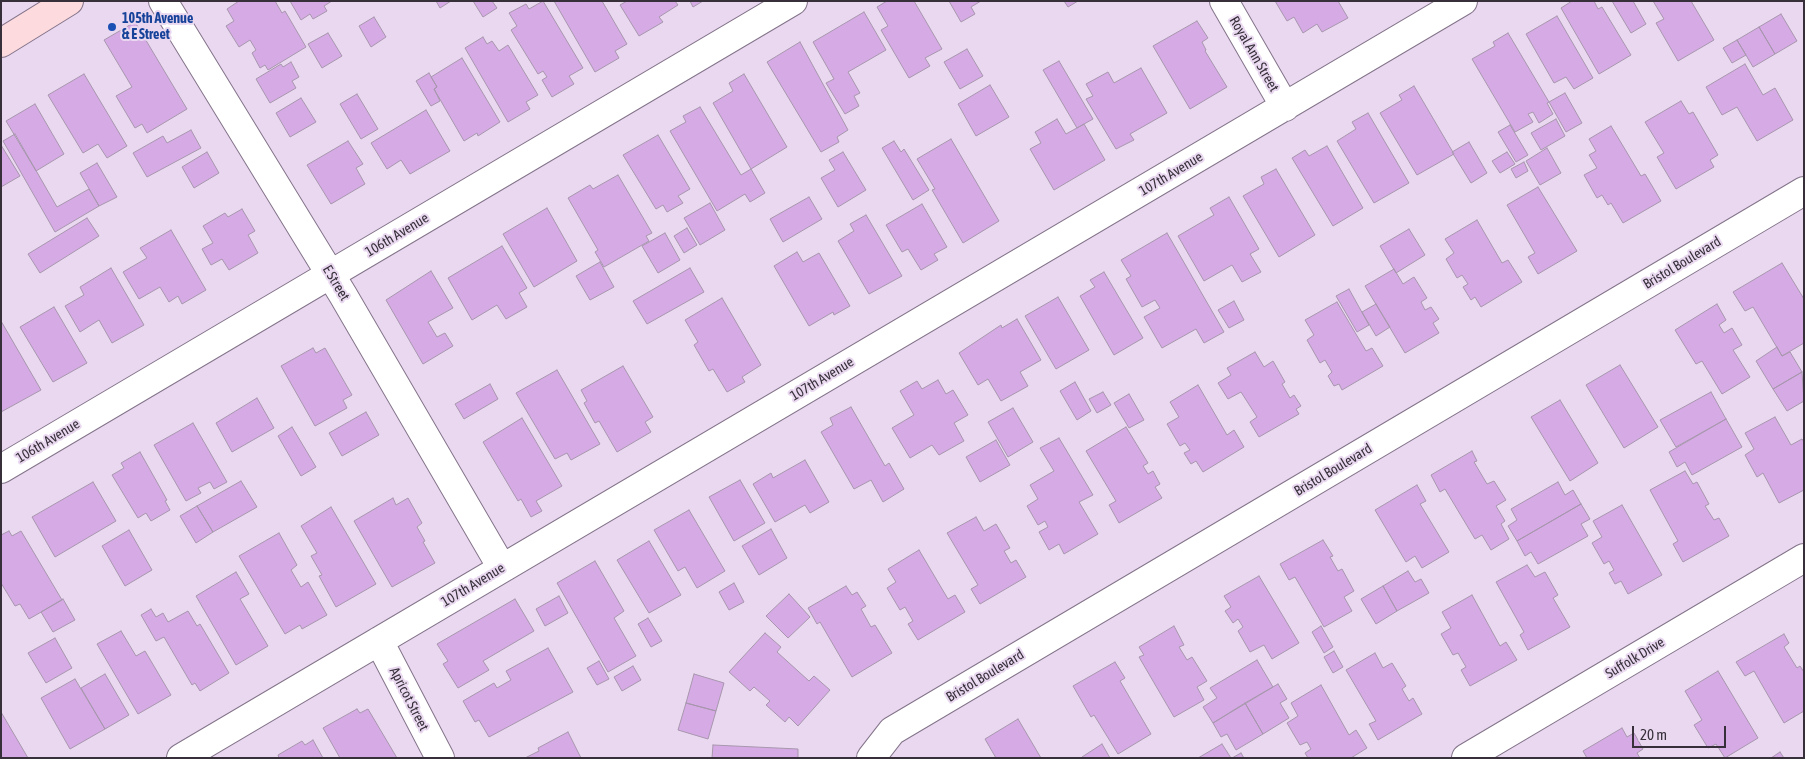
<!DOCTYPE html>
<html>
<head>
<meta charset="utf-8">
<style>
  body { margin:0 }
  #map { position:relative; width:1805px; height:759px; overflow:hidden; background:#e9d8f0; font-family:"Asap Condensed",sans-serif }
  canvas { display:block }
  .frame { position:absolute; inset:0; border:2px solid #37303a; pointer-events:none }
  .scale { position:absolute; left:1632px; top:726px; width:94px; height:22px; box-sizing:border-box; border:2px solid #37303a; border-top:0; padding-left:6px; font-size:15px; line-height:18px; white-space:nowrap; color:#37303a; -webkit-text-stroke:4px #e9d8f0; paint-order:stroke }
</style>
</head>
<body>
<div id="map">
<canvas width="1805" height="759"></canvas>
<div class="frame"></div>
<div class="scale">20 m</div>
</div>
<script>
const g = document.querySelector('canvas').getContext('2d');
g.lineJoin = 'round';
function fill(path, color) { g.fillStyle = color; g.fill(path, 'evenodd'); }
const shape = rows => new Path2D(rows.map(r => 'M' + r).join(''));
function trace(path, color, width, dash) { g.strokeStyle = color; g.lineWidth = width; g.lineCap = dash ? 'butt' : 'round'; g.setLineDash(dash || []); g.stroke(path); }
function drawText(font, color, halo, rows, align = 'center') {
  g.font = font + ' "Asap Condensed",sans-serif'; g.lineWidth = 4; g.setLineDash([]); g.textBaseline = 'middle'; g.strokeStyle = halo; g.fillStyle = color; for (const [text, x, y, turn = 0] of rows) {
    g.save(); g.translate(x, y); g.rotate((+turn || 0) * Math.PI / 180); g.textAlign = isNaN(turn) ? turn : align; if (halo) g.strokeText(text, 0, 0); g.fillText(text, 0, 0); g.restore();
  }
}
const building = shape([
  [239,1,275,1,282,13,285,11,306,47,268,70,265,65,260,68,252,53,256,50,250,40,239,47,226,26,234,21,227,9,239,1],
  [290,1,332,1,324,6,327,11,313,19,310,14,301,20,290,1],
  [436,1,451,1,440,8,436,1],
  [473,1,492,1,497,8,483,17,473,1],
  [543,1,583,68,569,76,574,84,552,97,542,80,547,77,543,71,538,74,511,30,517,26,509,13,526,4,529,9,543,1],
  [554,1,602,1,627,44,615,51,619,58,595,72,554,1],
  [627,1,675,1,678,5,659,17,663,22,639,36,620,5,627,1],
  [690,1,703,1,693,7,690,1],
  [887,1,914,1,942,49,925,58,930,66,909,78,881,30,888,26,877,7,887,1],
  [949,1,981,1,971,7,975,14,961,22,949,1],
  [1064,1,1078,1,1068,7,1064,1],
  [1275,1,1338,1,1348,18,1322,32,1317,24,1303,33,1294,17,1287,21,1275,1],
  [1572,1,1594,1,1598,9,1602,7,1631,55,1599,74,1561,8,1572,1],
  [1612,1,1633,1,1646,24,1631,33,1612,1],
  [1653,1,1691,1,1714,40,1678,61,1656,23,1664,19,1653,1],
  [864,12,886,50,848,72,860,93,854,96,859,106,845,114,826,83,834,79,813,42,864,12],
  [1781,14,1797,41,1775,54,1759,27,1781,14],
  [1557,16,1593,78,1574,89,1566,77,1554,83,1526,34,1557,16],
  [374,17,386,37,371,47,359,26,374,17],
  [1197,21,1208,38,1202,42,1206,50,1205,51,1227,87,1190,109,1153,46,1197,21],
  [135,22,187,109,147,133,142,124,135,128,116,96,132,87,104,40,135,22],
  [1759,27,1775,54,1753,67,1737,40,1759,27],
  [328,33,342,56,322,68,308,44,328,33],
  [1508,33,1549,102,1547,103,1553,114,1539,123,1533,112,1528,114,1533,122,1515,132,1472,59,1495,46,1493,42,1508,33],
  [483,37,487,44,492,41,499,51,508,45,538,95,526,102,530,109,508,122,465,48,483,37],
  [1737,40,1746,55,1732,63,1723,48,1737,40],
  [800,42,848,130,837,137,839,142,821,152,767,62,800,42],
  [967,49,983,76,960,89,944,62,967,49],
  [462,58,500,122,478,136,477,133,464,141,434,89,437,87,431,77,462,58],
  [1059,61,1093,119,1077,128,1043,70,1059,61],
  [291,62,299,77,292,81,296,88,270,103,256,79,281,64,283,67,291,62],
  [1745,64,1763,95,1775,88,1793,120,1757,141,1737,107,1722,115,1706,87,1745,64],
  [1141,68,1167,113,1130,134,1134,140,1116,149,1086,99,1093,96,1086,84,1108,72,1114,83,1141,68],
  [429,73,437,87,434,89,440,101,431,106,416,81,429,73],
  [84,74,127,146,107,158,98,144,83,153,48,95,84,74],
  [744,74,787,147,751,169,713,103,733,91,729,83,744,74],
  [990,85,1009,117,976,136,958,104,990,85],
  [1414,86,1454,154,1417,175,1380,113,1402,100,1399,95,1414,86],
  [1565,93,1582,123,1566,132,1549,102,1565,93],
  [357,94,378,129,361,139,340,104,357,94],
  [301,98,316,122,290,137,276,113,301,98],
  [1681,101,1689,114,1693,112,1718,155,1710,160,1714,167,1676,189,1657,157,1664,153,1645,122,1681,101],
  [35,104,64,154,36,171,6,121,35,104],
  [700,107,741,175,751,169,765,193,750,202,745,194,717,211,670,131,686,122,683,116,700,107],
  [426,110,450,151,410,174,401,160,387,169,371,143,426,110],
  [1368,113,1409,183,1374,203,1337,141,1356,129,1352,122,1368,113],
  [1057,119,1066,134,1084,124,1105,160,1054,190,1030,149,1041,143,1035,132,1057,119],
  [1556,119,1565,136,1541,150,1531,133,1556,119],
  [1510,125,1528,155,1516,162,1498,132,1510,125],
  [1611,126,1641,176,1645,174,1661,201,1623,223,1611,203,1608,205,1602,195,1597,198,1584,175,1597,168,1589,155,1596,151,1589,139,1611,126],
  [191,130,201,148,147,177,133,153,163,136,167,143,191,130],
  [15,134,57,207,89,189,99,206,55,232,3,141,15,134],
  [658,135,690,189,678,196,683,203,667,212,663,205,656,209,623,155,658,135],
  [951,139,999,221,963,243,932,190,935,189,917,159,951,139],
  [348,141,363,164,356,168,365,184,331,204,307,165,348,141],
  [894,141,901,152,904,149,929,190,913,200,882,148,894,141],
  [1469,142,1487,173,1471,183,1452,152,1469,142],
  [1,145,20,176,1,187,1,145],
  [1327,146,1363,208,1333,226,1292,158,1305,150,1309,156,1327,146],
  [1547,148,1561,173,1540,185,1526,161,1547,148],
  [207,152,219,173,194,188,182,167,207,152],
  [843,152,866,190,838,207,821,178,835,170,829,160,843,152],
  [1507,152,1515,164,1500,173,1492,161,1507,152],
  [1524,162,1528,171,1516,178,1511,169,1524,162],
  [97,163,117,197,99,206,80,173,97,163],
  [1276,169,1315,235,1279,257,1243,196,1264,184,1261,177,1276,169],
  [618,175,652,233,646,236,649,241,604,267,595,252,598,250,568,198,590,185,593,189,618,175],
  [1538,187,1577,251,1538,274,1528,257,1535,253,1507,205,1538,187],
  [809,197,822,219,783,242,770,219,809,197],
  [1229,197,1259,249,1250,254,1261,272,1242,282,1232,265,1204,281,1178,236,1214,215,1210,208,1229,197],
  [710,203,725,230,700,245,684,218,710,203],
  [922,204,947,247,934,254,938,260,921,270,908,249,902,252,886,225,922,204],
  [547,208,577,261,534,287,503,234,547,208],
  [242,209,255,231,248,235,258,253,229,270,222,259,211,265,202,249,213,243,203,226,225,213,228,217,242,209],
  [866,215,902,276,869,294,838,241,854,231,850,224,866,215],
  [87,218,99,236,40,273,28,254,87,218],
  [1477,220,1502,263,1508,260,1522,282,1481,307,1475,297,1471,300,1463,287,1468,284,1462,275,1457,278,1446,259,1454,253,1445,239,1477,220],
  [687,228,697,245,684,253,674,236,687,228],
  [1409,229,1425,255,1396,273,1380,246,1409,229],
  [171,230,206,290,182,304,178,296,169,302,160,287,139,299,123,272,147,258,140,248,171,230],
  [665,233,680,260,658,273,642,246,665,233],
  [1167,233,1224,332,1204,343,1196,329,1162,348,1144,317,1160,308,1155,300,1142,307,1126,279,1131,276,1121,260,1167,233],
  [502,246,527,288,519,293,527,307,506,319,497,305,472,320,448,278,502,246],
  [797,252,803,262,819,253,850,306,834,315,833,312,809,326,774,266,797,252],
  [600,262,614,287,590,300,576,276,600,262],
  [1782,263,1804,299,1804,343,1782,356,1753,307,1745,311,1733,292,1782,263],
  [111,268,144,325,112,343,99,320,80,332,65,306,84,295,80,287,111,268],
  [690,268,704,292,647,324,633,301,690,268],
  [1394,269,1403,284,1414,277,1427,298,1421,302,1425,310,1431,307,1439,319,1433,323,1439,333,1405,353,1365,286,1394,269],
  [431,271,453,308,428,322,437,337,445,333,453,346,423,364,386,300,431,271],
  [1104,272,1143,338,1114,355,1080,296,1095,287,1090,280,1104,272],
  [1349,289,1369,325,1357,332,1336,296,1349,289],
  [1058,297,1089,350,1056,369,1025,316,1058,297],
  [722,298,761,365,742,377,745,382,727,392,713,369,709,371,694,345,698,342,685,320,722,298],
  [1234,301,1244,320,1229,328,1218,310,1234,301],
  [1337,302,1366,351,1372,348,1383,366,1342,390,1339,384,1334,386,1328,376,1332,372,1325,360,1320,363,1307,340,1314,335,1305,320,1337,302],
  [1376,304,1390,327,1376,336,1362,312,1376,304],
  [1717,304,1726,320,1719,325,1724,333,1732,328,1742,345,1733,350,1750,377,1722,394,1702,361,1696,364,1675,330,1717,304],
  [54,307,87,363,53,382,20,327,54,307],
  [1017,319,1041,360,1020,372,1028,386,1001,401,988,379,978,385,959,353,1001,325,1002,328,1017,319],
  [1,321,41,390,1,412,1,321],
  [1777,347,1782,356,1790,352,1802,372,1773,389,1756,361,1777,347],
  [313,348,316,353,325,348,352,395,343,400,347,408,315,426,281,366,313,348],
  [1255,352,1264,367,1273,361,1285,382,1282,384,1290,398,1294,395,1301,406,1296,409,1299,414,1259,437,1250,422,1257,417,1241,392,1228,399,1218,383,1231,375,1227,368,1255,352],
  [1620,365,1658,427,1624,448,1586,385,1620,365],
  [623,366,653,417,645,422,651,432,617,452,599,421,595,423,584,403,587,401,581,390,623,366],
  [557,370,600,444,571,460,567,453,555,459,516,393,557,370],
  [1802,372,1804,401,1787,411,1773,389,1802,372],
  [938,380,946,394,953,390,968,415,954,423,964,441,939,455,932,445,910,458,892,428,914,415,900,391,917,381,922,389,938,380],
  [1075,382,1091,411,1077,420,1060,391,1075,382],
  [490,384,498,399,464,419,455,404,490,384],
  [1198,385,1227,435,1234,430,1244,447,1203,472,1196,461,1191,464,1184,453,1190,450,1185,443,1180,446,1167,424,1179,417,1170,402,1198,385],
  [1103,392,1111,405,1097,413,1089,399,1103,392],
  [1711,392,1726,419,1676,447,1660,420,1711,392],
  [1129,394,1144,420,1129,428,1114,403,1129,394],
  [257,398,274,428,232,452,216,423,257,398],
  [1560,400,1598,463,1570,481,1531,417,1560,400],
  [851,407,885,466,889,463,904,489,883,502,871,480,854,489,821,432,833,425,830,418,851,407],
  [1013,408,1033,442,1008,457,988,422,1013,408],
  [366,412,379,435,342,456,329,433,366,412],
  [1775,417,1791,445,1802,439,1804,442,1804,490,1779,503,1763,473,1757,477,1745,455,1754,449,1745,433,1775,417],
  [522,418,562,486,536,501,542,511,531,517,521,499,518,501,483,442,522,418],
  [1726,419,1742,447,1692,475,1685,462,1677,467,1669,452,1726,419],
  [193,423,227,482,214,489,210,482,198,488,201,493,186,501,154,445,193,423],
  [292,427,316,467,301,476,278,436,292,427],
  [1126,427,1148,463,1143,466,1148,474,1153,471,1160,484,1155,487,1162,498,1119,523,1109,505,1116,501,1086,451,1126,427],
  [1059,438,1093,495,1079,502,1098,534,1064,554,1059,544,1049,550,1039,532,1048,527,1045,521,1038,525,1027,506,1038,499,1030,485,1054,471,1040,448,1059,438],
  [996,440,1010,465,980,482,966,457,996,440],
  [1472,451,1477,461,1474,462,1487,484,1494,481,1506,500,1496,506,1505,521,1501,524,1509,539,1491,550,1482,535,1475,539,1445,489,1440,492,1431,475,1472,451],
  [140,452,167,500,165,501,170,510,151,521,146,513,138,518,112,475,124,468,121,463,140,452],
  [805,460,829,502,810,513,805,505,775,522,753,484,771,473,773,478,805,460],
  [1685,471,1693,484,1697,482,1709,504,1705,506,1714,520,1719,518,1729,536,1683,562,1673,544,1678,541,1650,490,1685,471],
  [740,480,765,523,734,541,709,497,740,480],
  [241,481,257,507,213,532,197,506,241,481],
  [93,482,116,521,55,557,32,517,93,482],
  [1558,482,1565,495,1573,490,1581,504,1517,541,1508,526,1517,520,1511,509,1558,482],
  [1417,485,1426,501,1420,504,1449,552,1422,568,1415,556,1406,562,1375,510,1417,485],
  [393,498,396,505,408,498,422,523,417,527,425,541,423,542,435,563,392,587,354,521,393,498],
  [1581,504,1590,519,1581,524,1588,536,1538,564,1531,552,1525,556,1517,541,1581,504],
  [1622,505,1662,575,1628,594,1621,581,1615,584,1609,573,1614,570,1609,561,1604,564,1592,543,1602,537,1593,521,1622,505],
  [197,506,213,532,196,543,180,516,197,506],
  [331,507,376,584,336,607,319,576,322,575,311,556,317,553,301,526,331,507],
  [689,510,725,571,697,588,685,567,678,571,654,530,689,510],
  [976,517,984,531,996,524,1010,548,1004,551,1011,563,1016,560,1026,577,980,604,971,589,978,585,947,533,976,517],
  [771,529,787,558,759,575,742,546,771,529],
  [129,530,152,570,125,586,102,546,129,530],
  [9,531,12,536,21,531,62,600,29,619,20,604,15,606,1,583,1,535,9,531],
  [279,533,297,565,291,570,301,587,308,582,327,615,302,629,300,625,285,634,239,556,279,533],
  [1323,540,1333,556,1330,557,1338,571,1342,569,1354,591,1344,597,1352,611,1324,627,1295,577,1289,580,1280,564,1323,540],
  [649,541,681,595,649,613,617,560,649,541],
  [919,550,948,599,955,595,965,612,918,640,908,624,913,621,905,607,900,610,887,588,896,582,888,569,919,550],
  [595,561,624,611,614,618,636,656,608,672,557,583,595,561],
  [1527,565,1535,577,1545,572,1558,595,1553,598,1570,627,1528,650,1520,635,1524,632,1496,582,1527,565],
  [1408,571,1415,582,1421,579,1429,593,1397,611,1383,586,1408,571],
  [236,572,249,594,240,599,268,646,236,665,196,596,236,572],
  [1259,576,1299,643,1272,659,1264,645,1250,652,1238,631,1243,627,1238,619,1233,623,1225,611,1231,607,1224,596,1259,576],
  [734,583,744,602,729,610,719,592,734,583],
  [846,586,852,595,857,592,866,606,861,609,871,627,875,625,892,653,852,677,820,622,817,624,808,608,846,586],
  [1383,586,1397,611,1376,624,1361,599,1383,586],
  [789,594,810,617,788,638,766,616,789,594],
  [1472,595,1500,646,1506,642,1517,660,1470,686,1461,670,1466,667,1458,653,1453,655,1441,634,1451,628,1442,612,1472,595],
  [559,596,568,613,545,626,536,609,559,596],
  [63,599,75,620,53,632,41,612,63,599],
  [515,599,534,631,483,661,489,670,458,688,443,664,448,661,437,644,515,599],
  [151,609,156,617,163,613,168,622,188,611,197,626,200,624,229,673,200,691,195,683,192,685,164,637,156,641,141,615,151,609],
  [648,618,662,641,651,647,638,624,648,618],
  [1174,626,1184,645,1179,647,1187,660,1192,657,1207,681,1197,687,1204,700,1174,717,1139,657,1144,655,1139,647,1174,626],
  [1321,626,1333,647,1324,653,1312,632,1321,626],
  [121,631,136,656,145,651,171,695,138,714,97,644,121,631],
  [765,633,781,647,777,652,809,681,814,676,830,690,798,726,789,717,785,722,766,705,770,701,754,687,750,691,729,672,765,633],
  [1784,634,1789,643,1784,647,1797,668,1800,666,1804,672,1804,711,1784,723,1754,671,1745,676,1736,662,1784,634],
  [55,638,72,668,46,683,28,653,55,638],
  [548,648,573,692,489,737,479,720,475,722,463,701,494,683,497,688,511,680,506,671,548,648],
  [1334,651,1343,667,1333,673,1324,657,1334,651],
  [1375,653,1383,668,1392,663,1406,686,1402,689,1409,701,1413,698,1422,714,1378,740,1369,724,1376,721,1346,670,1375,653],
  [1257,660,1273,687,1213,723,1203,707,1217,698,1210,688,1257,660],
  [599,661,609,679,597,685,587,668,599,661],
  [1115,662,1125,678,1120,681,1151,734,1118,754,1094,715,1091,717,1073,686,1115,662],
  [633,666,641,680,622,691,614,677,633,666],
  [1718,671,1758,738,1725,758,1716,744,1708,748,1694,725,1702,720,1685,691,1718,671],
  [105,674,129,715,105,729,81,688,105,674],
  [694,674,724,683,716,711,686,703,694,674],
  [75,679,105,729,70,749,41,698,75,679],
  [1278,684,1287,699,1280,703,1289,718,1263,734,1245,703,1278,684],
  [1321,685,1349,735,1356,730,1367,748,1351,758,1308,758,1305,753,1311,749,1307,742,1300,745,1287,723,1298,716,1291,703,1321,685],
  [686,703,716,711,708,739,678,730,686,703],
  [1245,703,1263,734,1236,750,1227,734,1221,737,1213,723,1245,703],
  [357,709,360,713,368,709,397,758,340,758,323,728,357,709],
  [1,712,28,758,1,758,1,712],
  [1018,719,1041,758,996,758,985,739,1018,719],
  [1622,728,1627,737,1634,733,1643,749,1637,753,1640,758,1587,758,1583,751,1622,728],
  [568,732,581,758,525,758,539,751,538,748,568,732],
  [313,740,323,758,279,758,278,755,302,741,305,745,313,740],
  [1102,744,1110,758,1082,758,1082,757,1102,744],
  [1222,744,1231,758,1198,758,1222,744],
  [713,745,798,749,798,758,712,758,713,745],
  [1780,752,1784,758,1771,758,1780,752],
  [1241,753,1244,758,1232,758,1241,753]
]);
fill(building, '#d6aae5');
trace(building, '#a796ad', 1);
const street = shape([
  [163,1,343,295,502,568],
  [1224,1,1285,107],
  [1,469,793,1],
  [379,641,440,758],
  [181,758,1463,1],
  [871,758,892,731,1804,191],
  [1466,758,1804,558]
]);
const secondary = shape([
  [1,43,69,1]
]);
trace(street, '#84748a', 30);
trace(secondary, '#84748a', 30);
trace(street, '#fff', 28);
trace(secondary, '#fddade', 28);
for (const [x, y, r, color] of [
  [112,27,5,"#1a4fb4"]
]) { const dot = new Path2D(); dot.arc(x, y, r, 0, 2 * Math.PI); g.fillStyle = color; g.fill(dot); trace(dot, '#e9d8f0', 2); }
drawText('bold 14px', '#164399', '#e9d8f0', [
  ["105th Avenue",122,19],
  ["& E Street",122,35]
], 'left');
drawText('14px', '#37303a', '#e9d8f0', [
  ["Royal Ann Street",1254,54,60],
  ["107th Avenue",1171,174,-31],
  ["106th Avenue",397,235,-31],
  ["Bristol Boulevard",1682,263,-31],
  ["E Street",336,283,59],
  ["107th Avenue",822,379,-31],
  ["106th Avenue",48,441,-31],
  ["Bristol Boulevard",1333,470,-31],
  ["107th Avenue",473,585,-31],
  ["Suffolk Drive",1635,658,-31],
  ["Bristol Boulevard",985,676,-31],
  ["Apricot Street",409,699,63]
]);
</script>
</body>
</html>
